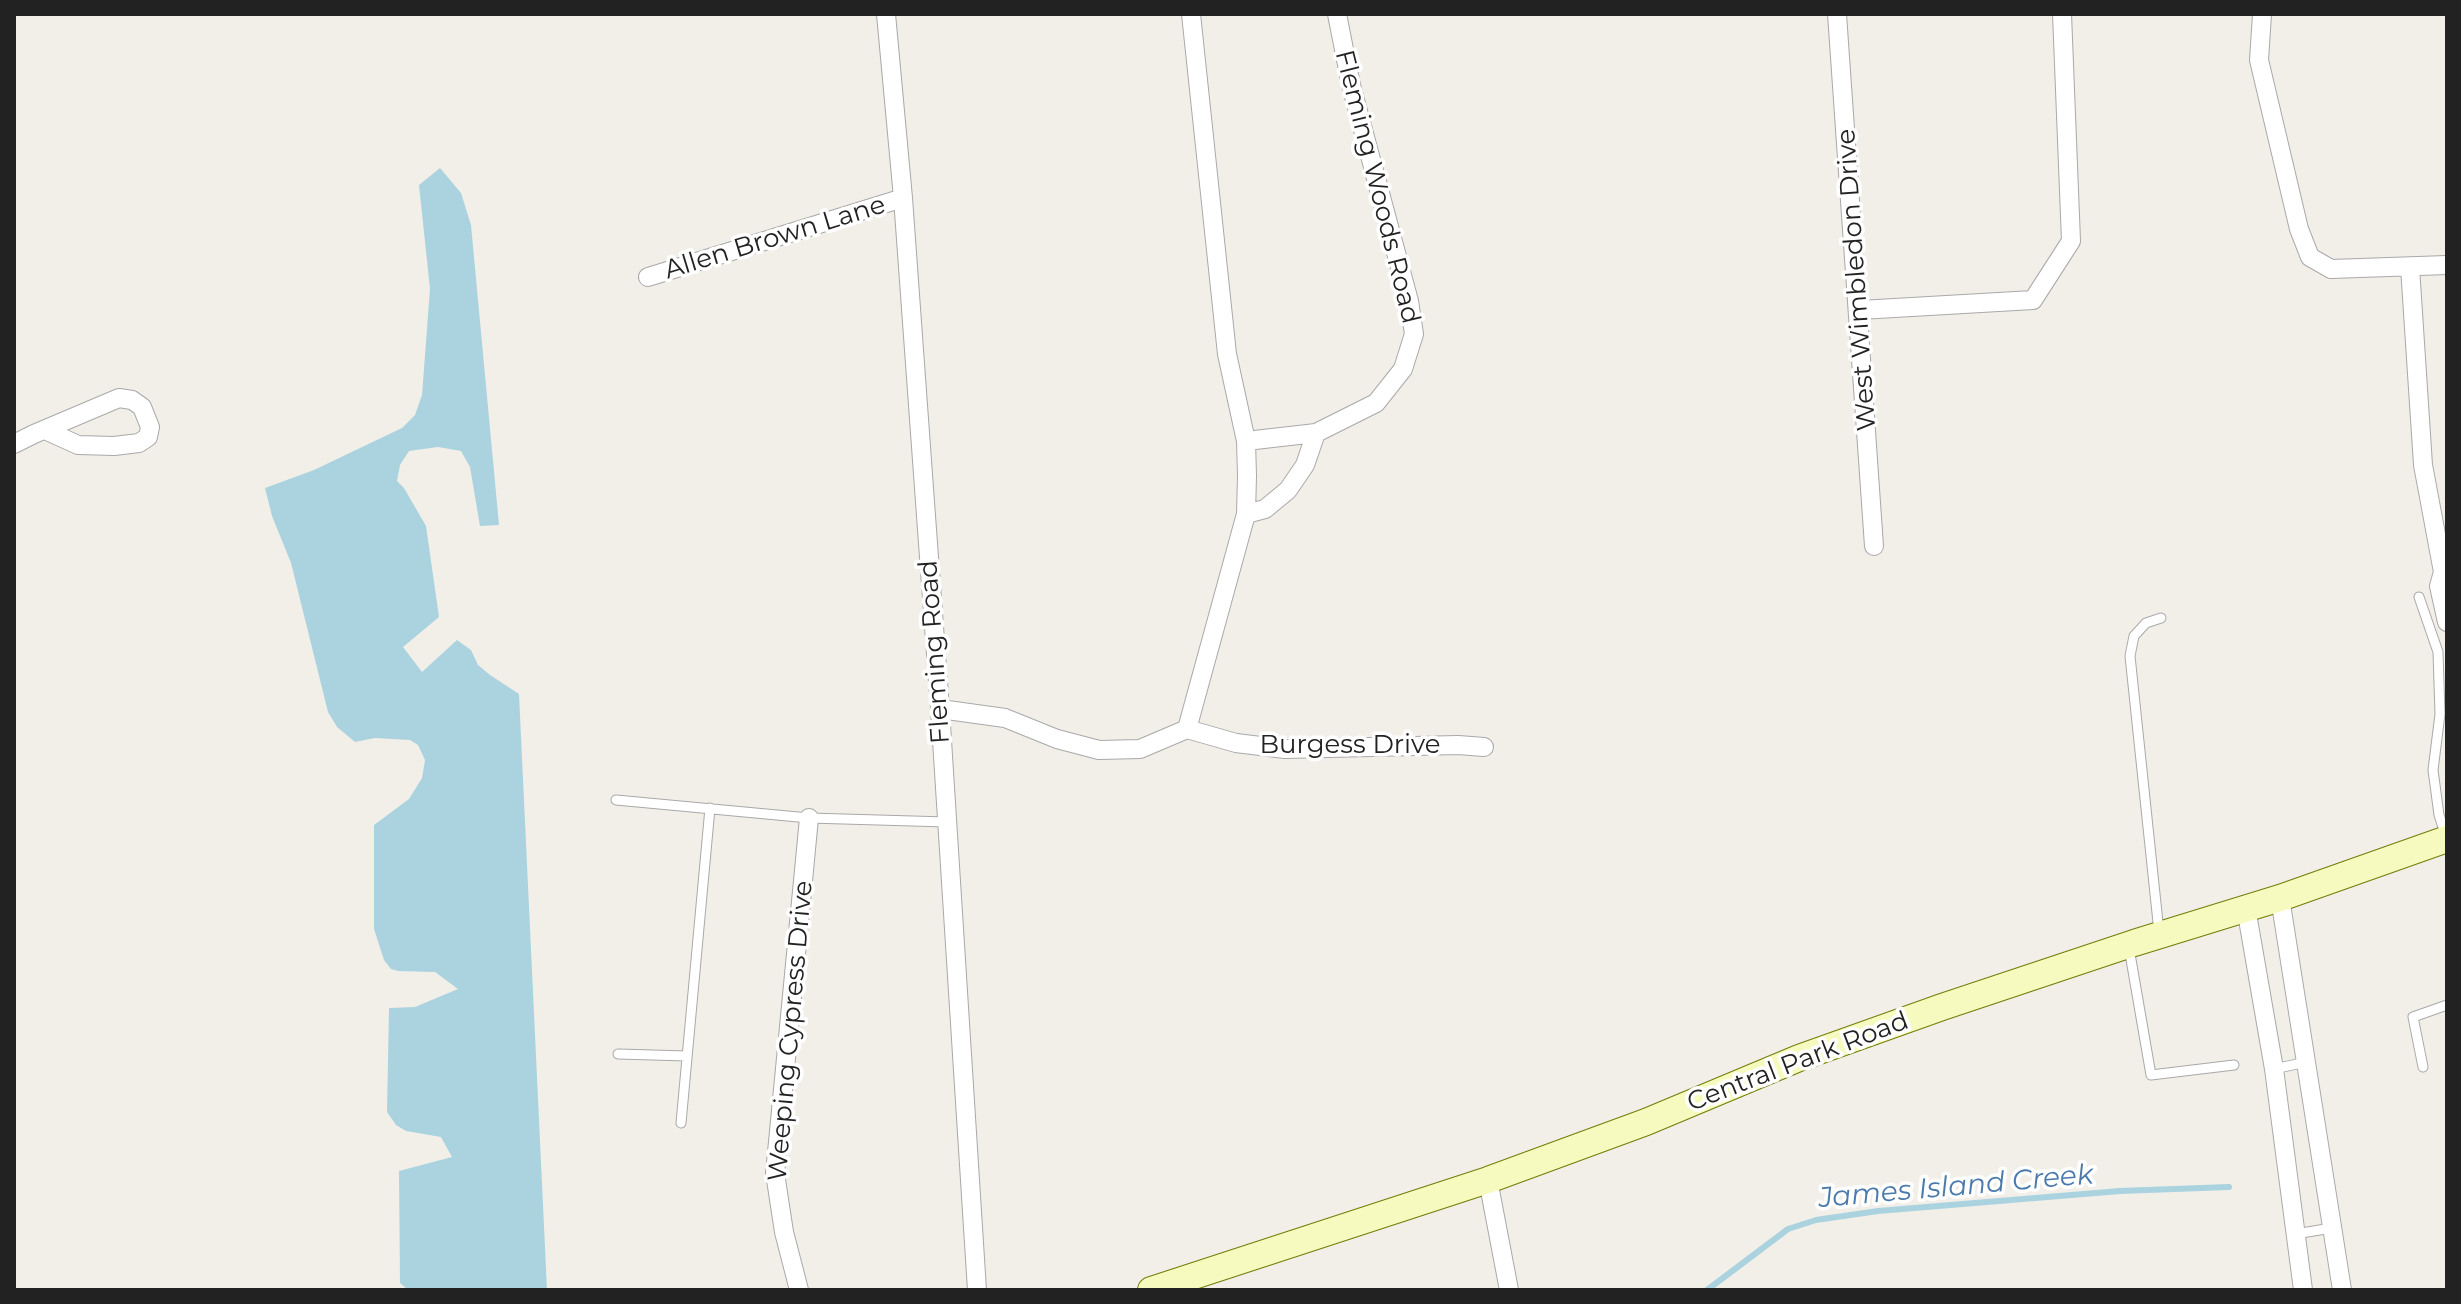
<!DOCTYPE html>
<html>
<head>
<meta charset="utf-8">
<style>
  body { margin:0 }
  #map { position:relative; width:2461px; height:1304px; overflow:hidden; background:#f2efe9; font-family:Montserrat,sans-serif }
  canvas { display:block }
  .frame { position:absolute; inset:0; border:16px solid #222; pointer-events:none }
</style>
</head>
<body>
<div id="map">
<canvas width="2461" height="1304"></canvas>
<div class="frame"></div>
</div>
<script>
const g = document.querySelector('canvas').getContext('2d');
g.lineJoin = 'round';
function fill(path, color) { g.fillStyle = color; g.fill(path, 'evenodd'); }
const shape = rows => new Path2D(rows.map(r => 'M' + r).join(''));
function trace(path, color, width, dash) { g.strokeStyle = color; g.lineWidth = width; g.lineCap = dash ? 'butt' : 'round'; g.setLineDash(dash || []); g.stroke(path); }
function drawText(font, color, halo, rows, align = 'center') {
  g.font = font + ' Montserrat,sans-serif'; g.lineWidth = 7; g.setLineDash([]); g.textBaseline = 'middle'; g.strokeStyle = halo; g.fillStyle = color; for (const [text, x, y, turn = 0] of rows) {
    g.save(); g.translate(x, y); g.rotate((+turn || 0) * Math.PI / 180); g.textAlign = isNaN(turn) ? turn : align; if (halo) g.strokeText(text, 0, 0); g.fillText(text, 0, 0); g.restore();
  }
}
fill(shape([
  [440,168,461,193,471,225,499,525,480,526,470,467,461,451,438,447,409,451,400,465,397,481,404,488,426,526,439,617,403,647,422,672,457,640,471,650,478,665,490,675,519,694,547,1290,408,1290,400,1283,399,1171,452,1157,441,1137,406,1131,396,1125,387,1112,389,1008,415,1007,458,989,435,972,398,971,391,969,384,960,374,929,374,825,409,799,422,778,425,760,418,745,410,740,375,738,355,742,337,727,328,712,291,563,272,516,265,488,314,470,402,428,415,415,422,395,430,289,419,185]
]), '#aad3df');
trace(shape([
  [1707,1290,1788,1229,1816,1220,1878,1211,2120,1191,2229,1187]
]), '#aad3df', 6);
const lane = shape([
  [2419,597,2438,652,2440,714,2433,770,2439,815,2446,836],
  [616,800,809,818,947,822],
  [2159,932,2130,656,2134,636,2146,623,2161,618],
  [2129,948,2151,1075,2234,1065],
  [618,1054,687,1056],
  [2423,1067,2413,1017,2447,1005],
  [2274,1069,2306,1062],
  [681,1123,710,808],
  [2295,1234,2332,1228]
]);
const street = shape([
  [886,14,903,198,940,709,977,1290],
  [1837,14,1874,546],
  [2262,14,2259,60,2299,229,2310,257,2331,269,2447,265],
  [2410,267,2423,465,2443,572],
  [648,277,903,198],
  [1860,310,2033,300,2071,241,2062,14],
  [1246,441,1316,433,1376,403,1403,369,1414,334,1409,301,1351,85,1337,14],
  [14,444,34,434,119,398,132,400,142,407,150,427,148,437,139,443,114,446,78,445,45,430],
  [1246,514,1265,509,1288,490,1305,465,1316,433],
  [2447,577,2443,572,2439,586,2447,622],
  [940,709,1005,718,1057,739,1099,750,1140,749,1187,729,1236,743,1285,749,1458,745,1484,747],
  [1187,729,1246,514,1247,476,1246,441,1227,354,1191,14],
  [2280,898,2342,1290],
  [2246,908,2274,1069,2303,1290],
  [1488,1180,1509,1290],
  [799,1290,784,1232,775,1173,809,818]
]);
const secondary = shape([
  [1151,1290,1488,1180,1646,1122,1799,1058,1942,1007,2134,943,2280,898,2447,839]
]);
trace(lane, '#a9a9a9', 11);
trace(street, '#a9a9a9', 20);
trace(secondary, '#707d05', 28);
trace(lane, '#fff', 9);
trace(street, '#fff', 18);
trace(secondary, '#f7fabf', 26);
drawText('26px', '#222', '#fff', [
  ["Fleming Woods Road",1377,187,76],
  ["Allen Brown Lane",775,238,-17],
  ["West Wimbledon Drive",1857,280,-94],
  ["Fleming Road",935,652,-94],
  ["Burgess Drive",1350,745],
  ["Weeping Cypress Drive",791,1031,-85],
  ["Central Park Road",1798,1062,-21]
]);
drawText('italic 28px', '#4a7aab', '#fff', [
  ["James Island Creek",1956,1187,-5]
]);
</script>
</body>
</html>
